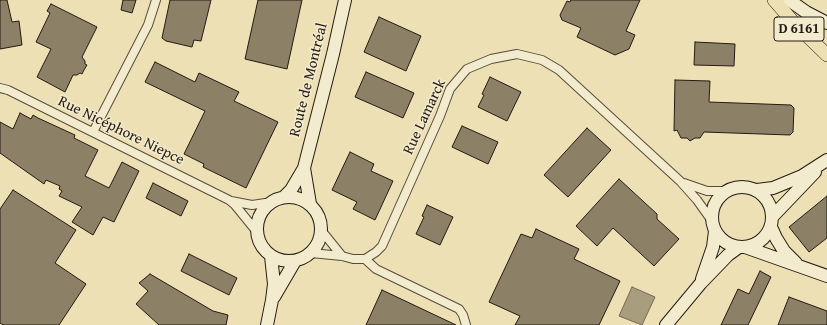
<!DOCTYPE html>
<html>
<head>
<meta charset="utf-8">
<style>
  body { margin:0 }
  canvas { display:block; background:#ece0b4 }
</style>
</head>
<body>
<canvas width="827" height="325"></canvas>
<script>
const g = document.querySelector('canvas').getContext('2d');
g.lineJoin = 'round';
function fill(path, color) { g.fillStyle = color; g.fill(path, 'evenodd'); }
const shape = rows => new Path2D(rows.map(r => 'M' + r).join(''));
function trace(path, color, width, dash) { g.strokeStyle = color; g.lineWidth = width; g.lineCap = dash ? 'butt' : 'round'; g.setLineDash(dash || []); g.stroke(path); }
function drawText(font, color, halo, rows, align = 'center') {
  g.font = font + ' "Gentium Book Plus",serif'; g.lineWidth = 3; g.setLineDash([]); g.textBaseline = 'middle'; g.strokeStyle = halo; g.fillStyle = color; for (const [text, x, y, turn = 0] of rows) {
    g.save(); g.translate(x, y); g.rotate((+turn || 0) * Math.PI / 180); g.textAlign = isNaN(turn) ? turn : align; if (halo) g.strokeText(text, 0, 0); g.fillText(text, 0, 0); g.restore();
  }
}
const water = shape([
  [632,287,655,297,642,325,619,316,632,287]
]);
fill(water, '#a89d7d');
trace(water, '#746952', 1);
const building = shape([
  [0,0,7,0,12,22,19,21,22,45,0,49,0,0],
  [123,0,136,0,132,13,121,10,123,0],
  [170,0,211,0,201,41,194,40,192,47,166,41,162,38,170,0],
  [258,0,302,0,287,69,245,59,258,0],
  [571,0,640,0,626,31,635,35,629,49,615,55,577,37,581,28,562,20,560,15,567,1,570,2,571,0],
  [51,4,97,27,82,57,85,61,85,64,87,65,84,70,82,74,80,73,77,75,73,75,65,92,37,77,51,49,36,42,50,13,47,11,51,4],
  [379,17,421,36,406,71,364,52,379,17],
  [695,42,735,44,734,66,694,65,695,42],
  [155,62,195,82,199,73,239,92,234,101,278,122,246,188,203,167,204,164,184,154,205,111,145,82,155,62],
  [366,72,414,93,403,118,355,97,366,72],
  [490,77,521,92,507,121,478,107,484,95,482,94,490,77],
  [675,80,710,81,709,102,791,105,794,108,793,132,790,135,704,132,700,138,695,138,690,141,687,138,681,138,677,130,674,131,675,80],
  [20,113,31,119,33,115,38,118,75,135,74,138,98,150,85,176,109,188,122,162,139,171,114,222,103,217,93,235,72,222,82,207,59,196,62,191,59,189,60,186,46,180,44,184,0,153,0,122,13,129,20,113],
  [462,126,498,142,488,164,452,147,462,126],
  [587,128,611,150,568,197,544,175,587,128],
  [350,152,374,164,371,171,393,181,375,220,353,209,357,202,332,190,350,152],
  [619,179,657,214,657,219,679,239,654,266,613,228,597,246,576,226,619,179],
  [153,183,188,201,181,216,146,198,153,183],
  [13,190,76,230,55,263,86,284,59,325,3,325,0,323,0,209,13,190],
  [827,196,827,238,809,252,789,227,827,196],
  [427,205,453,217,440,245,416,234,424,217,422,216,427,205],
  [536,229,579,249,574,259,620,281,599,325,515,325,520,316,489,302,521,234,532,238,536,229],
  [189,254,237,278,229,295,181,271,189,254],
  [760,271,771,277,748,325,721,325,738,289,749,294,760,271],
  [150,274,213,311,228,315,226,325,159,325,136,304,148,291,139,283,150,274],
  [382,290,456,325,366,325,382,290],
  [789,297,827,311,827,325,778,325,789,297]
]);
fill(building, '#8c8166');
trace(building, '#251a12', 1);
const street = shape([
  [0,88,8,90,229,200,235,205,257,232],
  [93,132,148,25,156,0],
  [684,183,707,191,725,191],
  [231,201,252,205,272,202],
  [321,230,342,256],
  [311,253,342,256,353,259,365,259,376,269,459,309,463,315,466,325],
  [365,259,376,252,382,246,440,116,450,89,467,69,491,59,517,54,542,60,559,70,680,181,697,200,712,221]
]);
const secondary = shape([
  [789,0,806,12,827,23],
  [304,168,310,204],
  '712 217a30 30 0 1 1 60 0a30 30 0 1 1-60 0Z',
  [757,190,773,188,802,176,827,160],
  '257 229a32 32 0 1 1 64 0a32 32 0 1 1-64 0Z',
  [284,197,291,190,304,168,333,54,345,0],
  [773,216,815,172],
  [771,227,776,238,784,251,796,263],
  [745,247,827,276],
  [702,279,713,247,715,231],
  [274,297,295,261],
  [267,325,272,300,274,284,271,256],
  [666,325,701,283,728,255,739,247]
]);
const primary = shape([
  [774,0,795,24,827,55]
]);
trace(street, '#574c3a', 10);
trace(secondary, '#251a12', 14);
trace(primary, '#251a12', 14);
trace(street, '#f3ebce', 8);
trace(secondary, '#f3ebce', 12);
trace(primary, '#ece0b4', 13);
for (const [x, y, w] of [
  [799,29,50]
]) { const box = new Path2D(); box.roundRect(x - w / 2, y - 12, w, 24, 3); g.fillStyle = '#f3ebce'; g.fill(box); trace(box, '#251a12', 1); }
drawText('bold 14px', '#251a12', null, [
  ["D 6161",799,29]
]);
drawText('15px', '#251a12', '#f3ebce', [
  ["Route de Montréal",309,80,-76],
  ["Rue Lamarck",425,117,-65],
  ["Rue Nicéphore Niepce",121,131,26]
]);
</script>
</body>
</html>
